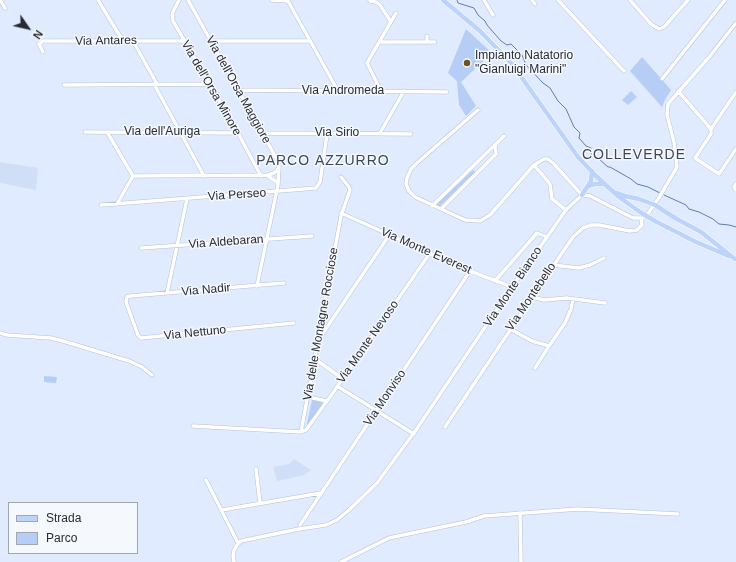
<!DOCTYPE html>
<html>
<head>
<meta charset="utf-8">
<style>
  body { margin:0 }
  #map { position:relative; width:736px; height:562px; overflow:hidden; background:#e0ebff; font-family:Arial,sans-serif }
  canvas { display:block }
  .legend { position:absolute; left:8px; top:502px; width:130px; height:52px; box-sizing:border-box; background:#f5f8fc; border:1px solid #a3a6ac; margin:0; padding:5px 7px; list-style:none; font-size:12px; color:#272b33 }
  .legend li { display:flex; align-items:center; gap:8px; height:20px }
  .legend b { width:20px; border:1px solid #a3a6ac }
  .north { position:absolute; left:8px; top:8px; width:40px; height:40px; -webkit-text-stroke:3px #f5f8fc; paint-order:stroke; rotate:124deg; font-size:11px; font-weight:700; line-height:16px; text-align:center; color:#272b33 }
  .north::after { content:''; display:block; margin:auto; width:14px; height:18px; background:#272b33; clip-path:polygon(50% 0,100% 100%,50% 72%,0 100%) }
</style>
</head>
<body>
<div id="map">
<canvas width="736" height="562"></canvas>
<ul class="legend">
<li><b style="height:5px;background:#bcd3fc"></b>Strada</li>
<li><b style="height:11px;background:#b6cdf6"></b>Parco</li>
</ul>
<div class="north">N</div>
</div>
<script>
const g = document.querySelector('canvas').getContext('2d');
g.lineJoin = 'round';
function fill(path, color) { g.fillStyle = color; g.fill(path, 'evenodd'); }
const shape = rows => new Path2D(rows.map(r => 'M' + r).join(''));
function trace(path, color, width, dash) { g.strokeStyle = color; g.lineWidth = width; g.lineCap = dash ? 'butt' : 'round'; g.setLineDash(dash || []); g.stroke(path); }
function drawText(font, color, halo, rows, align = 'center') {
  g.font = font + ' Arial,sans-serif'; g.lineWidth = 3; g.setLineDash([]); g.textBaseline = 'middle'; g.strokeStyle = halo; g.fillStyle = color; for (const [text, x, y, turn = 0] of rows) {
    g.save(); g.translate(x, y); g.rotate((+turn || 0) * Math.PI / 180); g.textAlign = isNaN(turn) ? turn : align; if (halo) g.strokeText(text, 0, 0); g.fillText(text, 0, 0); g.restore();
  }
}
fill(shape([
  [0,162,38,168,36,190,0,183],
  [294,459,311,470,304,475,277,481,273,467,289,464]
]), '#d0def8');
fill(shape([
  [466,29,492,53,461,82,476,106,466,116,459,105,457,81,448,73],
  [642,57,671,90,666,98,662,107,630,71],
  [631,91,637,97,628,105,622,100],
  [473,170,475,172,439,207,436,205],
  [44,376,57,377,56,383,44,382],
  [312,400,324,403,306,428]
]), '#b6cdf6');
trace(shape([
  [457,0,458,3,474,8,478,15,485,21,487,25,501,41,507,45,511,44,522,55,526,65,543,83,550,88,558,101,566,109,574,127,580,133,579,138,586,146,591,148,591,155,595,159,599,159,608,167,610,167,631,179,637,184,648,187,660,193],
  [664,195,686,205,689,209,699,212,713,219,719,224,729,225,736,227]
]), '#627cab', 1);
const minor = shape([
  [0,0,5,8],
  [98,0,123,41],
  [179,0,172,14,173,21,238,133,261,176],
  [188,0,279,163,278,185,257,286],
  [272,0,288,1],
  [484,0,493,15],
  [532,0,535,4],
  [558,0,624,71],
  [630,0,651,24,659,29,664,27,688,0],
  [288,1,338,91],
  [370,1,376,2,380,5,391,22],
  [133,41,157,84],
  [211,41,309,41],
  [380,42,427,42,427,36],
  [427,42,435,42],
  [43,52,39,44,43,41,184,41],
  [662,79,725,0],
  [154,84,204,176],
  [64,85,209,84],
  [238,90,447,92],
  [381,91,367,63,396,13],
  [678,91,711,129,736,92],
  [478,110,418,162,411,169,407,178,406,184,409,191,415,197,465,220,480,221,490,215,534,165,544,159,548,159,553,163,582,195],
  [711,129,711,134,695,158,719,174,736,149],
  [85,132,238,133],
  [107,132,133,176,117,204],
  [263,133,411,134],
  [380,133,404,91],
  [534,165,550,184,552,199,566,210],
  [133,176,268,175,274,173,279,168],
  [268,176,278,183],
  [341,177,349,187,350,190,341,216,301,432,306,430,335,390,430,253],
  [736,184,734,187,736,190],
  [101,205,316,188,320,182,327,134],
  [432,206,504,136],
  [441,209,496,154,495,145],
  [341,213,470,271,512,287],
  [141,248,312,236],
  [553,265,579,268,590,265,604,258],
  [495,281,537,233,547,237],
  [284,283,130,296,127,297,126,302,138,335,141,338,294,323],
  [167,293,187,199],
  [532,297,544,300,567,298,605,303],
  [510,329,532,341,549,346,565,323,571,309,573,299],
  [0,333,7,335,51,338,63,341,129,361,142,367,152,375],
  [321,336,390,234],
  [315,359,343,379],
  [535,368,549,346],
  [337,386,414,434],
  [308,397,327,401],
  [193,426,301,432],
  [445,427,562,253,573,237,583,228,591,225,599,225,630,231,637,230,642,225,641,218],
  [256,469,260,503],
  [206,480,238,543],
  [222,510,321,493],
  [520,513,521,562],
  [300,525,470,271],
  [234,562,233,556,234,550,237,545,241,541,299,529,326,525,337,520,349,510,377,483,416,430,512,287,566,210,582,195,590,196,633,218,643,218,647,215,660,196,677,167,674,142,667,115,668,104,710,56,736,23],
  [341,562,389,538,466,522,484,516,578,509,678,514]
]);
const major = shape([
  [443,0,480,31,512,64,578,157,596,176,619,197,640,212],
  [588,186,595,184,604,184],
  [616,193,625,196,639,199,655,205,675,218,701,232,735,259],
  [582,195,591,181,592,171],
  [653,220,696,242,729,256]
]);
trace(minor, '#b6c1d4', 4.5);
trace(major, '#fff', 5.5);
trace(minor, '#fff', 3.5);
trace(major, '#bcd3fc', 4.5);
const majorBridge = shape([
  [640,212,653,220]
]);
trace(majorBridge, '#fff', 5.5, []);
trace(majorBridge, '#bcd3fc', 4.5);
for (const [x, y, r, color] of [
  [467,63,4,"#6b5323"]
]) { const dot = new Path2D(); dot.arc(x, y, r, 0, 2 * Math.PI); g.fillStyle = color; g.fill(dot); trace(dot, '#f5f8fc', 1.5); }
drawText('12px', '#272b33', '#f5f8fc', [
  ["Via Antares",106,41,-1],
  ["Via dell'Orsa Minore",211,88,60],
  ["Via dell'Orsa Maggiore",238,90,61],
  ["Via Andromeda",343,91],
  ["Via dell'Auriga",162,132],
  ["Via Sirio",337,133],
  ["Via Perseo",237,195,-4],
  ["Via Aldebaran",226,242,-4],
  ["Via Monte Everest",426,251,24],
  ["Via Monte Bianco",513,287,-56],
  ["Via Nadir",206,290,-5],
  ["Via Montebello",531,297,-56],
  ["Via delle Montagne Rocciose",321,324,-80],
  ["Via Nettuno",195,333,-6],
  ["Via Monte Nevoso",368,342,-55],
  ["Via Monviso",385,398,-56]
]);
drawText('12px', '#272b33', '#f5f8fc', [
  ["Impianto Natatorio",475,56],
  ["\"Gianluigi Marini\"",475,70]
], 'left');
g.letterSpacing = '1px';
drawText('14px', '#3e4757', '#f5f8fc', [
  ["COLLEVERDE",634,155],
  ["PARCO AZZURRO",323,161]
]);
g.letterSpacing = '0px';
</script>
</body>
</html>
